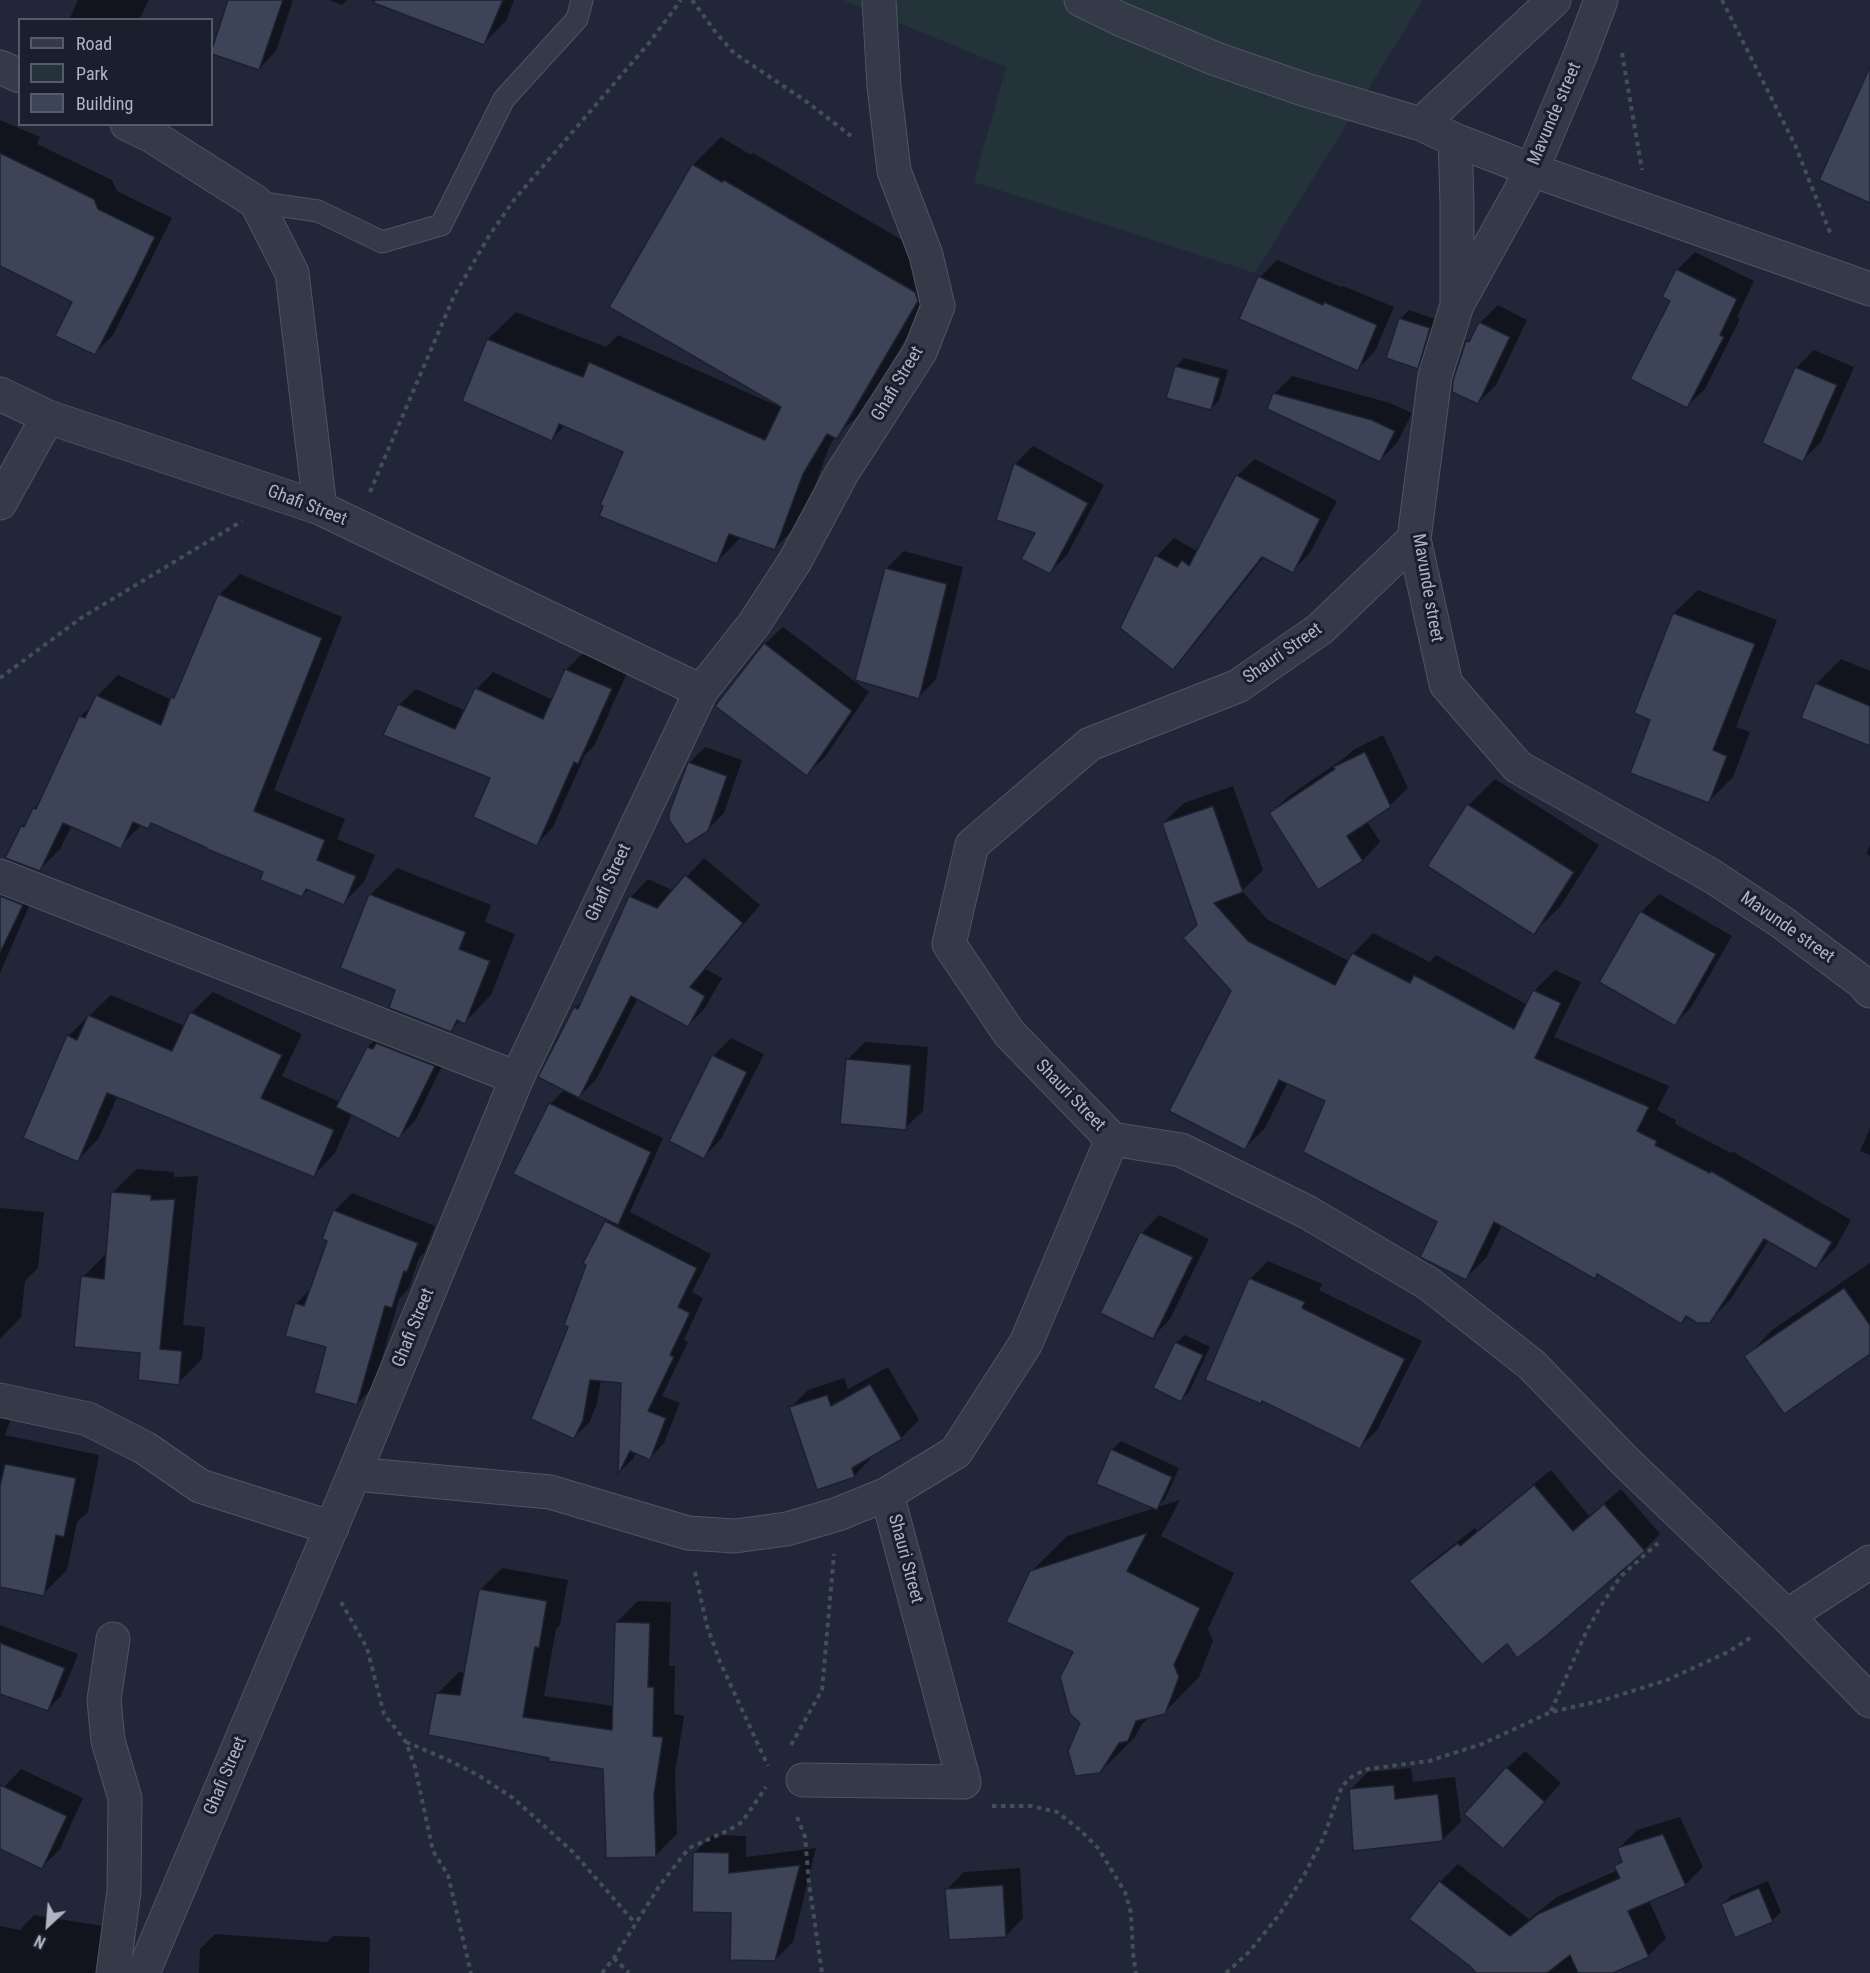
<!DOCTYPE html>
<html>
<head>
<meta charset="utf-8">
<style>
  body { margin:0 }
  #map { position:relative; width:1870px; height:1973px; overflow:hidden; background:#212738; font-family:"Roboto Condensed",sans-serif }
  canvas { display:block }
  .legend { position:absolute; left:18px; top:18px; width:195px; height:108px; box-sizing:border-box; background:#1a1f2d; border:2px solid #565b6a; margin:0; padding:8px 10px; list-style:none; font-size:18px; color:#afb4c5 }
  .legend li { display:flex; align-items:center; gap:12px; height:30px }
  .legend b { width:30px; border:2px solid #565b6a }
  .north { position:absolute; left:18px; top:1895px; width:60px; height:60px; -webkit-text-stroke:4px #1a1f2d; paint-order:stroke; rotate:206deg; font-size:16px; font-weight:700; line-height:24px; text-align:center; color:#afb4c5 }
  .north::after { content:''; display:block; margin:auto; width:21px; height:27px; background:#afb4c5; clip-path:polygon(50% 0,100% 100%,50% 72%,0 100%) }
</style>
</head>
<body>
<div id="map">
<canvas width="1870" height="1973"></canvas>
<ul class="legend">
<li><b style="height:8px;background:#353a48"></b>Road</li>
<li><b style="height:16px;background:#233339"></b>Park</li>
<li><b style="height:16px;background:#3d4458"></b>Building</li>
</ul>
<div class="north">N</div>
</div>
<script>
const g = document.querySelector('canvas').getContext('2d');
g.lineJoin = 'round';
function fill(path, color) { g.fillStyle = color; g.fill(path, 'evenodd'); }
const shape = rows => new Path2D(rows.map(r => 'M' + r).join(''));
function trace(path, color, width, dash) { g.strokeStyle = color; g.lineWidth = width; g.lineCap = dash ? 'butt' : 'round'; g.setLineDash(dash || []); g.stroke(path); }
function drawText(font, color, halo, rows, align = 'center') {
  g.font = font + ' "Roboto Condensed",sans-serif'; g.lineWidth = 6; g.setLineDash([]); g.textBaseline = 'middle'; g.strokeStyle = halo; g.fillStyle = color; for (const [text, x, y, turn = 0] of rows) {
    g.save(); g.translate(x, y); g.rotate((+turn || 0) * Math.PI / 180); g.textAlign = isNaN(turn) ? turn : align; if (halo) g.strokeText(text, 0, 0); g.fillText(text, 0, 0); g.restore();
  }
}
fill(shape([
  [843,0,1423,0,1255,273,974,182,1006,67]
]), '#233339');
fill(shape([
  [78,0,149,0,139,20,69,20],
  [229,0,293,0,276,51,259,69,212,53],
  [329,0,347,0,342,5],
  [371,0,514,0,506,21,484,43],
  [0,120,40,137,37,144,112,180,117,191,172,218,113,335,94,354,75,301,0,264],
  [721,137,751,155,753,153,943,264,945,272,864,410,835,437,830,445,802,520,775,548,742,536,717,562,625,451,565,425,552,439,464,400,488,339,516,312,606,347,618,335,780,407,781,405,693,165],
  [1695,252,1754,281,1737,317,1740,319,1705,389,1687,406,1672,300,1677,270],
  [1277,260,1341,287,1343,286,1394,307,1375,351,1358,369,1260,277],
  [1498,305,1527,320,1496,385,1478,403,1467,342,1475,333,1480,323],
  [1409,310,1438,320,1426,359,1417,367,1388,357,1401,318],
  [1814,350,1854,367,1821,442,1803,460,1796,368],
  [1184,358,1228,370,1219,400,1211,409,1176,367],
  [1292,376,1390,403,1412,413,1397,443,1380,460,1274,394],
  [1033,446,1104,485,1067,555,1050,572,1015,464],
  [1255,459,1337,501,1310,553,1292,571,1264,557,1190,650,1173,668,1157,556,1174,538,1195,550,1200,544,1237,476],
  [904,551,963,567,936,679,919,697,886,569],
  [240,574,342,617,274,790,345,819,337,839,375,855,364,882,343,903,309,889,302,896,265,872,153,822,148,827,142,824,120,847,72,825,60,849,39,870,22,826,29,820,34,808,42,801,80,717,94,703,97,696,118,675,172,700,178,693,220,594],
  [1698,590,1777,620,1736,727,1750,732,1733,777,1709,801,1652,719,1636,712,1674,613],
  [783,627,869,692,825,757,807,774,765,644],
  [583,653,627,673,594,746,585,755,553,827,537,844,492,778,399,705,416,689,466,711,477,689,493,672,553,700,566,670],
  [1841,659,1870,671,1870,744,1816,684],
  [1383,735,1408,788,1390,805,1367,821,1380,842,1363,860,1319,888,1271,813,1289,796,1344,758,1353,750],
  [705,747,742,760,724,813,707,830,689,763],
  [1495,779,1599,845,1560,907,1533,933,1429,866,1469,805],
  [1233,786,1263,870,1242,891,1268,920,1349,961,1353,954,1373,933,1430,962,1436,955,1528,1005,1534,991,1555,970,1581,982,1554,1037,1669,1086,1657,1110,1676,1120,1675,1124,1731,1153,1732,1151,1851,1220,1836,1247,1816,1268,1769,1240,1730,1300,1709,1321,1688,1315,1681,1322,1598,1273,1594,1277,1502,1225,1486,1258,1466,1278,1439,1221,1327,1100,1288,1082,1265,1128,1245,1148,1233,990,1199,925,1163,823,1184,803],
  [1870,845,1870,856,1866,854],
  [704,858,760,905,706,969,722,978,705,1008,688,1026,638,998,597,1078,578,1098,663,1138,630,1212,711,1254,692,1292,703,1298,684,1340,688,1342,662,1396,680,1403,664,1443,650,1458,636,1452,633,1459,620,1471,622,1382,601,1380,597,1404,589,1423,574,1437,570,1326,588,1264,585,1262,609,1219,550,1104,565,1089,575,1008,585,998,631,897,648,879,674,891],
  [397,868,491,905,485,922,515,934,491,995,465,1022,461,1020,451,1030,370,895],
  [0,882,30,904,0,973],
  [1659,894,1732,936,1692,1006,1675,1024,1601,982,1641,912],
  [213,992,302,1034,282,1076,340,1102,368,1047,384,1031,450,1050,415,1121,399,1137,352,1114,335,1153,314,1175,118,1095,99,1138,78,1160,68,1036,111,995,185,1026,191,1013],
  [731,1038,764,1054,721,1139,704,1157,671,1140,713,1056],
  [865,1042,928,1047,923,1111,905,1128,847,1060],
  [1870,1128,1870,1155,1860,1151],
  [137,1169,174,1172,174,1177,198,1176,183,1325,205,1327,202,1359,178,1383,142,1351,83,1277,107,1253,113,1192],
  [352,1193,435,1226,424,1253,419,1258,409,1288,399,1299,374,1386,357,1404,328,1346,296,1304,312,1287,329,1240,334,1211],
  [0,1208,44,1212,38,1268,25,1281,21,1317,0,1339],
  [1159,1215,1209,1239,1170,1319,1153,1337,1102,1313,1142,1233],
  [1268,1261,1322,1284,1319,1290,1422,1341,1377,1430,1359,1448,1263,1400,1261,1403,1250,1279],
  [1870,1263,1870,1352,1746,1357,1772,1330],
  [1185,1335,1210,1347,1189,1392,1181,1400,1176,1343],
  [888,1367,919,1420,901,1438,871,1455,871,1458,854,1476,791,1407,808,1390,844,1378,848,1389],
  [0,1394,17,1402,5,1435,99,1455,88,1512,77,1522,67,1570,43,1594,0,1585],
  [1121,1441,1179,1468,1165,1499,1157,1507,1180,1500,1161,1536,1234,1573,1208,1629,1213,1641,1199,1677,1164,1713,1151,1716,1142,1724,1135,1737,1100,1772,1081,1723,1075,1652,1031,1572,1067,1536,1155,1508,1112,1450],
  [1551,1470,1589,1516,1621,1489,1660,1534,1644,1550,1545,1635,1507,1642,1411,1581,1427,1565,1475,1528,1477,1531],
  [502,1568,568,1580,560,1625,556,1629,544,1696,614,1706,616,1623,638,1601,671,1602,669,1666,675,1666,674,1714,684,1716,675,1773,677,1834,655,1856,604,1768,550,1757,437,1694,459,1672,466,1673,480,1590],
  [0,1625,78,1654,61,1696,47,1710,0,1692],
  [1525,1751,1561,1783,1520,1829,1507,1768],
  [1411,1768,1413,1782,1455,1777,1461,1822,1443,1839,1351,1789,1368,1772],
  [21,1769,83,1798,60,1849,42,1867,0,1848,0,1795,4,1787],
  [1680,1817,1703,1867,1685,1885,1649,1901,1666,1938,1648,1956,1609,1973,1478,1973,1440,1882,1458,1864,1529,1919,1557,1897,1618,1870,1616,1866,1623,1859,1619,1848,1637,1830],
  [713,1835,746,1836,746,1857,816,1848,793,1942,775,1960,732,1912,695,1852],
  [1020,1868,1023,1918,1006,1936,947,1889,964,1872],
  [1768,1881,1781,1912,1772,1921,1723,1904,1731,1896],
  [34,1915,122,1929,126,1973,0,1973,0,1926,20,1930],
  [215,1934,327,1942,333,1936,370,1937,369,1973,199,1973,200,1949]
]), '#0007');
const building = shape([
  [228,0,283,0,259,70,212,54,212,49,228,0],
  [375,0,503,0,484,45,374,3,375,0],
  [1870,67,1870,203,1819,180,1870,67],
  [0,153,94,199,98,209,155,237,134,280,95,355,55,336,72,302,0,266,0,153],
  [692,164,722,182,724,180,915,292,918,301,837,439,827,434,803,474,775,550,729,534,717,564,599,516,603,506,600,505,623,452,559,424,552,441,462,401,487,339,583,377,589,362,765,440,781,407,609,307,692,164],
  [1676,269,1737,299,1720,335,1724,337,1687,408,1630,379,1670,301,1662,297,1676,269],
  [1258,276,1323,305,1324,302,1377,325,1358,371,1239,319,1258,276],
  [1399,318,1430,328,1418,369,1386,358,1399,318],
  [1479,322,1510,337,1478,404,1452,392,1453,380,1466,341,1469,342,1479,322],
  [1175,366,1220,378,1211,410,1166,398,1175,366],
  [1795,367,1837,385,1803,462,1762,443,1795,367],
  [1273,393,1372,420,1395,431,1380,462,1267,409,1273,393],
  [1014,463,1088,503,1050,574,1021,559,1035,533,996,520,1014,463],
  [1236,475,1320,519,1293,573,1262,557,1173,670,1120,628,1155,555,1177,567,1182,560,1189,566,1236,475],
  [885,568,947,584,919,699,855,680,885,568],
  [218,594,322,638,254,811,325,840,317,860,356,876,344,905,306,889,302,897,260,880,263,872,207,849,207,848,151,823,148,829,133,822,121,849,63,823,40,871,5,858,21,826,24,827,33,808,36,809,79,716,85,718,96,695,161,725,171,697,174,698,218,594],
  [1673,613,1755,644,1713,750,1727,756,1709,803,1630,773,1650,720,1634,713,1673,613],
  [764,643,852,711,807,776,715,706,764,643],
  [565,669,612,689,578,764,574,762,537,846,473,817,490,778,383,735,398,704,455,729,475,688,543,719,565,669],
  [1815,683,1870,706,1870,746,1801,718,1815,683],
  [1365,752,1391,807,1347,836,1363,861,1318,890,1269,813,1335,769,1333,767,1365,752],
  [688,762,727,776,708,831,686,845,669,820,669,813,688,762],
  [1467,804,1574,872,1534,935,1427,866,1467,804],
  [1213,806,1243,892,1214,903,1248,941,1335,985,1352,953,1410,983,1414,975,1514,1029,1533,990,1561,1003,1535,1058,1649,1107,1637,1131,1657,1141,1655,1145,1710,1173,1711,1171,1832,1242,1816,1269,1764,1239,1710,1323,1697,1323,1686,1316,1681,1324,1597,1274,1595,1279,1494,1222,1466,1280,1420,1257,1437,1222,1303,1152,1325,1101,1279,1080,1245,1150,1169,1111,1231,991,1183,938,1197,925,1162,823,1213,806],
  [685,875,743,923,690,987,705,996,688,1027,631,996,579,1098,538,1077,574,1007,578,1009,629,896,657,908,685,875],
  [369,894,466,932,459,949,490,961,465,1024,457,1020,451,1032,389,1008,395,990,340,968,369,894],
  [0,896,23,905,0,953,0,896],
  [1640,911,1716,954,1675,1026,1599,982,1640,911],
  [190,1012,282,1055,261,1098,334,1130,314,1177,107,1093,78,1162,23,1138,67,1035,77,1040,88,1015,172,1051,190,1012],
  [376,1043,435,1066,399,1139,336,1107,367,1047,373,1049,376,1043],
  [712,1055,747,1072,704,1159,669,1141,712,1055],
  [846,1059,911,1065,906,1130,840,1124,846,1059],
  [549,1103,651,1152,618,1225,513,1174,549,1103],
  [111,1192,151,1195,151,1200,175,1199,160,1349,182,1351,179,1385,138,1380,140,1353,74,1347,81,1276,104,1279,111,1192],
  [333,1210,418,1243,407,1272,404,1271,392,1308,385,1306,357,1405,314,1393,326,1347,285,1336,295,1303,304,1306,327,1241,322,1239,333,1210],
  [605,1221,697,1268,678,1307,690,1313,670,1355,674,1357,648,1411,666,1418,650,1460,630,1451,618,1475,621,1383,590,1380,583,1420,574,1439,531,1419,568,1327,564,1325,586,1265,583,1263,605,1221],
  [1140,1232,1193,1257,1153,1339,1100,1313,1140,1232],
  [1249,1278,1305,1302,1302,1308,1405,1359,1360,1449,1262,1401,1261,1404,1205,1380,1249,1278],
  [1844,1288,1870,1325,1870,1354,1784,1414,1744,1356,1844,1288],
  [1175,1342,1203,1355,1181,1402,1153,1388,1175,1342],
  [870,1384,902,1439,852,1468,855,1477,817,1490,789,1407,827,1395,831,1406,870,1384],
  [1111,1449,1172,1477,1157,1510,1096,1484,1111,1449],
  [5,1464,76,1478,64,1537,56,1535,44,1596,0,1587,0,1486,5,1464],
  [1534,1485,1573,1531,1604,1504,1645,1551,1546,1636,1517,1658,1507,1644,1482,1665,1409,1581,1458,1543,1460,1546,1534,1485],
  [1147,1533,1127,1571,1200,1608,1174,1665,1179,1677,1165,1714,1136,1721,1128,1741,1119,1743,1100,1773,1075,1776,1068,1751,1080,1723,1070,1714,1060,1677,1073,1652,1006,1622,1030,1571,1147,1533],
  [479,1589,547,1601,539,1648,535,1647,523,1717,612,1730,615,1622,650,1623,648,1687,654,1687,653,1736,663,1737,654,1795,656,1857,606,1858,603,1769,548,1761,549,1758,428,1735,436,1693,460,1695,479,1589],
  [0,1643,65,1668,48,1711,0,1694,0,1643],
  [1506,1767,1545,1802,1503,1849,1464,1814,1506,1767],
  [0,1785,67,1816,42,1869,0,1849,0,1785],
  [1394,1785,1395,1799,1438,1794,1443,1841,1353,1851,1349,1789,1394,1785],
  [1663,1834,1686,1886,1628,1911,1649,1957,1613,1973,1578,1973,1570,1955,1547,1973,1476,1973,1471,1967,1409,1919,1439,1881,1510,1936,1538,1914,1620,1878,1614,1866,1622,1862,1617,1848,1663,1834],
  [693,1852,729,1853,729,1873,800,1865,775,1961,730,1960,731,1913,692,1912,693,1852],
  [1003,1885,1006,1937,949,1940,945,1889,1003,1885],
  [1759,1888,1773,1922,1735,1938,1721,1904,1759,1888]
]);
fill(building, '#3d4458');
trace(building, '#1c212f', 1.5);
const service = shape([
  [256,202,318,211,382,242,441,225,504,99,577,19,582,0]
]);
const minor = shape([
  [1081,0,1120,19,1216,59,1306,90,1421,124,1455,140,1532,170,1870,289],
  [1601,0,1580,56,1532,170,1457,305,1435,376,1414,539,1446,684,1518,767,1712,876,1783,923,1862,982,1870,991],
  [0,67,20,76],
  [127,124,152,136,256,202,292,273,320,508],
  [1421,124,1554,0],
  [1455,140,1457,202,1457,301],
  [0,394,48,417,320,508,701,691],
  [0,503,48,417],
  [0,876,517,1078],
  [1112,1139,1181,1150,1307,1212,1429,1284,1532,1365,1626,1462,1787,1616,1870,1701],
  [0,1400,88,1419,145,1448,200,1486,332,1528],
  [354,1474,550,1492,688,1533,735,1536,787,1529,838,1514,887,1494],
  [1787,1616,1870,1562],
  [113,1639,104,1700,108,1741,125,1798,124,1891,113,1973],
  [803,1780,964,1782,887,1494,956,1452,1026,1343,1112,1139,1009,1033,949,944,972,845,1090,744,1238,686,1320,629,1414,539],
  [143,1973,354,1474,517,1078,701,691,754,624,795,561,842,473,920,352,938,306,926,255,894,171,884,86,879,0]
]);
trace(service, '#4f5463', 23);
trace(minor, '#4f5463', 35);
trace(shape([
  [692,0,717,34,734,53,807,102,851,136],
  [1722,0,1795,145,1831,235],
  [1622,53,1642,170],
  [370,492,454,296,489,236,514,200,649,43,681,0],
  [0,678,81,618,242,521],
  [695,1572,707,1626,720,1662,768,1766],
  [341,1602,367,1648,384,1714,406,1742,415,1767,433,1851,448,1875,471,1973],
  [1551,1711,1587,1630,1604,1601,1621,1576,1658,1543],
  [406,1742,446,1759,478,1775,513,1798,573,1852,635,1923],
  [791,1745,822,1690,834,1554],
  [992,1806,1031,1806,1057,1812,1080,1830,1098,1848,1125,1892,1131,1913,1133,1953,1136,1973],
  [797,1817,805,1837,809,1883,822,1973],
  [614,1958,629,1973],
  [602,1973,614,1958,660,1885,689,1848,727,1831,742,1822,766,1787],
  [1226,1973,1249,1952,1279,1915,1304,1875,1323,1839,1342,1786,1354,1775,1368,1769,1429,1761,1482,1744,1551,1712,1604,1700,1667,1680,1728,1652,1753,1636]
]), '#415056', 4, [4.5, 4.5]);
trace(service, '#353a48', 21);
trace(minor, '#353a48', 33);
drawText('18px', '#afb4c5', '#1a1f2d', [
  ["Mavunde street",1555,114,-67],
  ["Ghafi Street",898,384,-59],
  ["Ghafi Street",307,506,21],
  ["Mavunde street",1427,588,80],
  ["Shauri Street",1283,654,-35],
  ["Ghafi Street",609,883,-65],
  ["Mavunde street",1787,928,35],
  ["Shauri Street",1070,1096,46],
  ["Ghafi Street",414,1328,-68],
  ["Shauri Street",905,1559,75],
  ["Ghafi Street",226,1776,-67]
]);
</script>
</body>
</html>
